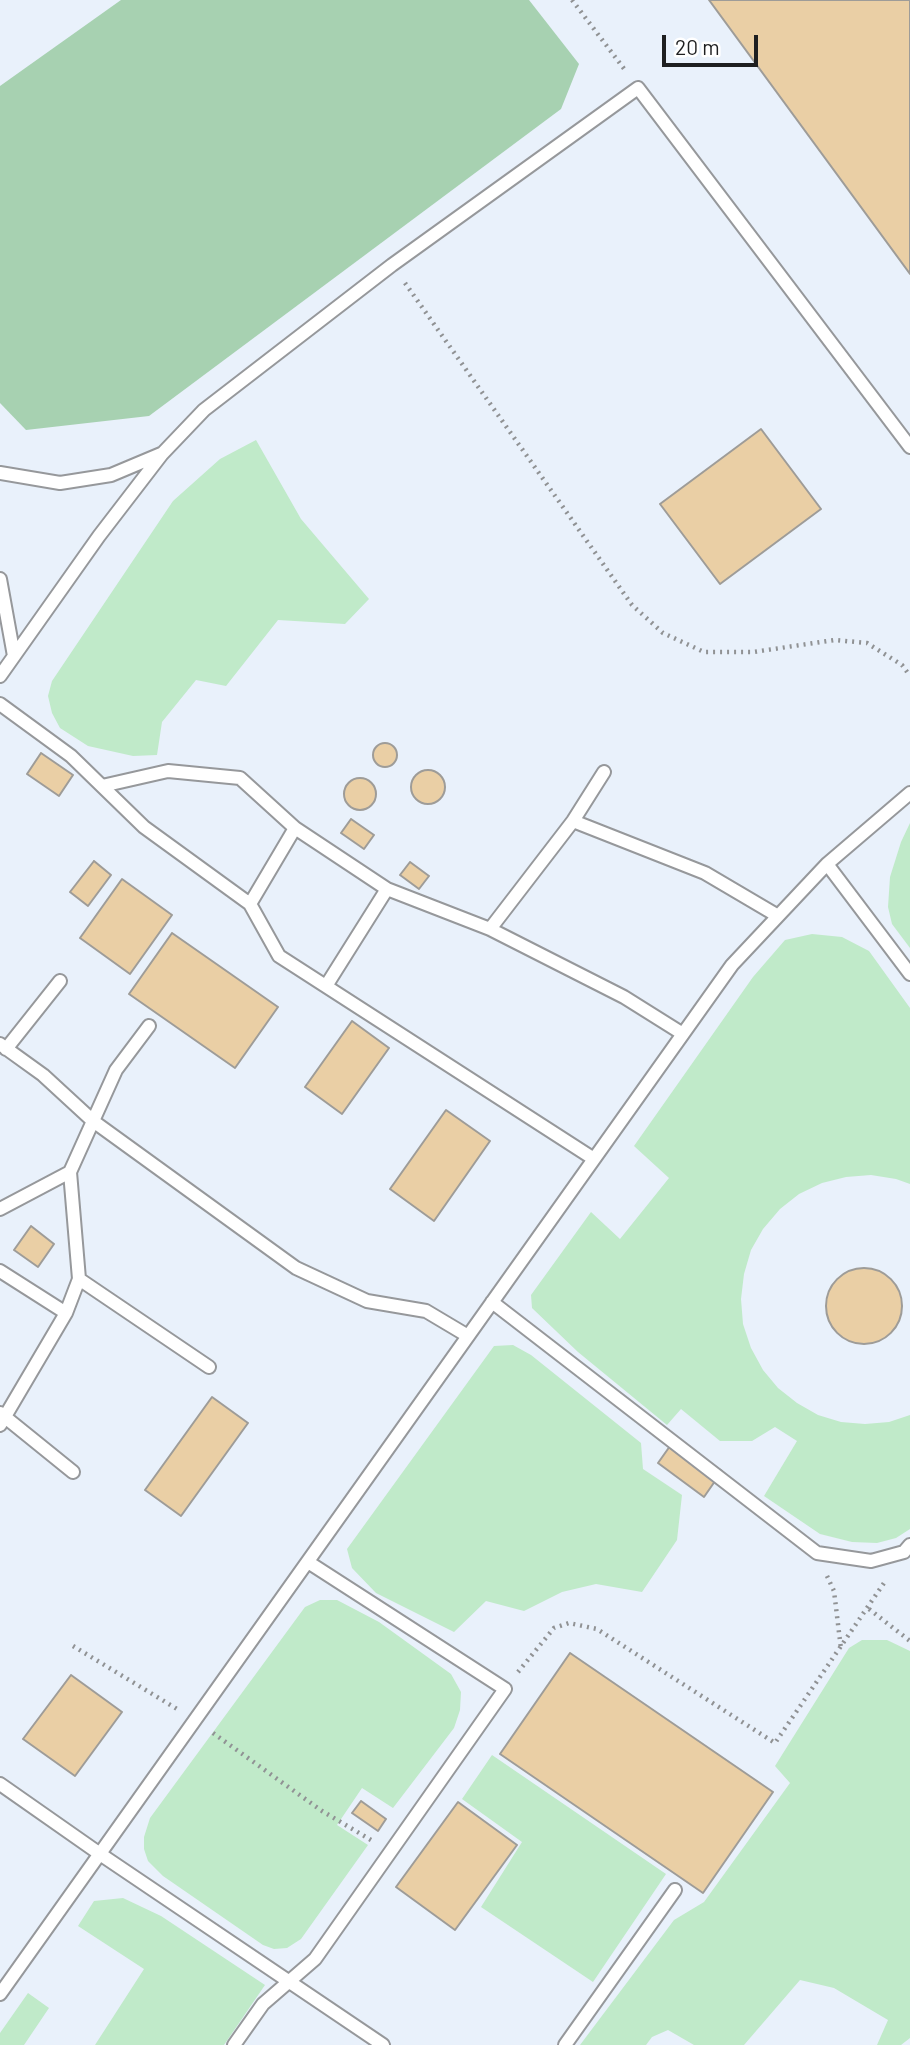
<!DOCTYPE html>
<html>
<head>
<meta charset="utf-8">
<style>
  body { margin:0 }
  #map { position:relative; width:910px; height:2045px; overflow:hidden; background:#f7fbfe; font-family:Barlow,sans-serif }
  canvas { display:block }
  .scale { position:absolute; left:662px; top:35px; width:96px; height:32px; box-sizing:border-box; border:4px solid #1e1f20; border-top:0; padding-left:9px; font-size:21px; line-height:24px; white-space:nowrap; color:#1e1f20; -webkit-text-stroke:5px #fff; paint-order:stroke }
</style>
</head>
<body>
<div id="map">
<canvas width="910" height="2045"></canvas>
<div class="scale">20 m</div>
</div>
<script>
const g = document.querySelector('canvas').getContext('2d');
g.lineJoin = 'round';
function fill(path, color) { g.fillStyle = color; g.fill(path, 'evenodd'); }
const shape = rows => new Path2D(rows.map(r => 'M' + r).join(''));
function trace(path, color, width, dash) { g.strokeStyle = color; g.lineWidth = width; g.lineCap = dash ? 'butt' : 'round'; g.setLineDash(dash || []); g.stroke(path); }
fill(shape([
  [0,0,910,0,910,2045,0,2045]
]), '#e9f1fb');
fill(shape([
  [256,440,301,519,369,599,345,624,278,620,226,686,196,680,162,722,157,755,133,756,88,746,60,728,52,713,48,696,52,681,173,501,220,459],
  [910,823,910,948,892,924,888,907,890,877,901,842],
  [812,934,842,937,869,951,910,1008,910,1184,896,1179,871,1175,846,1177,822,1183,799,1194,780,1209,763,1229,751,1250,744,1274,741,1299,743,1324,751,1348,763,1370,778,1388,797,1403,818,1415,841,1422,865,1424,889,1422,910,1415,910,1529,896,1538,877,1543,852,1542,820,1534,764,1496,797,1441,775,1427,752,1441,720,1441,681,1409,667,1425,578,1352,532,1308,531,1295,591,1212,620,1239,669,1178,634,1146,753,977,785,940],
  [513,1345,531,1355,641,1443,643,1469,682,1495,677,1540,642,1592,596,1584,562,1592,524,1611,486,1601,454,1632,376,1593,352,1568,347,1549,494,1346],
  [320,1600,337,1600,379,1622,451,1674,461,1692,460,1710,454,1728,393,1808,362,1788,337,1825,368,1845,301,1939,287,1948,274,1949,263,1945,163,1876,148,1861,144,1849,144,1837,150,1818,305,1607],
  [862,1640,887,1640,910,1651,910,2038,901,2045,877,2045,888,2020,834,1988,800,1980,744,2045,694,2045,668,2030,652,2037,646,2045,580,2045,674,1920,704,1902,790,1783,775,1766,849,1648],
  [492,1755,666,1874,593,1982,481,1907,522,1842,462,1799],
  [123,1898,161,1916,265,1985,224,2045,95,2045,144,1969,78,1926,94,1901],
  [28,1993,49,2008,24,2045,0,2045,0,2033]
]), '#c0eac9');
fill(shape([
  [121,0,529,0,579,64,561,109,149,416,26,430,0,403,0,86]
]), '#a7d1b1');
const building = shape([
  [709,0,910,0,910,274,709,0],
  [761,429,821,509,720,584,660,504,761,429],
  '373 755a12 12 0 1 1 24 0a12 12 0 1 1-24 0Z',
  [41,753,73,775,59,796,27,774,41,753],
  '411 787a17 17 0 1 1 34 0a17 17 0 1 1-34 0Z',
  '344 794a16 16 0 1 1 32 0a16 16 0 1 1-32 0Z',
  [351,819,374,835,364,849,341,833,351,819],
  [94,861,111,875,88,906,70,892,94,861],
  [410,862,429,876,419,889,400,875,410,862],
  [122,879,172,915,130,974,80,938,122,879],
  [172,933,278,1007,235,1068,129,994,172,933],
  [352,1021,389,1048,342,1114,305,1087,352,1021],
  [446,1110,490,1141,434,1221,390,1189,446,1110],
  [31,1226,54,1244,38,1267,14,1250,31,1226],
  '826 1306a38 38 0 1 1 76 0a38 38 0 1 1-76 0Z',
  [212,1397,248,1423,181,1516,145,1490,212,1397],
  [675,1439,722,1471,704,1497,658,1463,675,1439],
  [570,1653,773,1792,703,1893,500,1754,570,1653],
  [71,1675,122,1712,75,1776,23,1739,71,1675],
  [361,1801,386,1819,378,1831,352,1813,361,1801],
  [458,1802,517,1845,455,1930,396,1887,458,1802]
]);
fill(building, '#eacfa5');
trace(building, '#9e9c98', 2);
const lane = shape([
  [0,473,60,483,111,475,161,454],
  [0,579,14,656],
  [0,676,99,536,162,454,204,410,392,265,638,88,910,447],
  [0,704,71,756,144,827,250,904,279,956,594,1159],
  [102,786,168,771,240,778,295,828,387,889,490,929,624,997,683,1034],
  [573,821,705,873,778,916],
  [827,864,910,974],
  [250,904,295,828],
  [490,929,573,821,604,772],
  [326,986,387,889],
  [0,1044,43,1075,93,1121,296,1268,367,1301,426,1311,468,1336],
  [6,1049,60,981],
  [0,1209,70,1172],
  [0,1271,66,1313],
  [79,1279,209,1367],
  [492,1302,817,1553,871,1561,904,1552,910,1545],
  [0,1413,73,1472],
  [0,1425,66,1313,79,1279,70,1172,116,1070,149,1026],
  [0,1784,100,1854,383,2045],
  [0,1994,732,965,827,864,910,793],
  [234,2045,263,2004,315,1959,505,1689,308,1562],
  [565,2045,675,1890]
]);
trace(lane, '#96989b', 16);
trace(shape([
  [572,0,625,70],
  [405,283,632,605,663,633,704,652,753,652,835,640,867,643,902,665,910,676],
  [827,1576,834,1591,841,1649],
  [869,1609,910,1641],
  [73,1646,177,1709],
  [518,1672,554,1628,569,1623,597,1629,775,1743,886,1580],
  [213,1733,322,1811,371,1840]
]), '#909294', 4.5, [2, 5]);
trace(lane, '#fff', 12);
</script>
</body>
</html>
